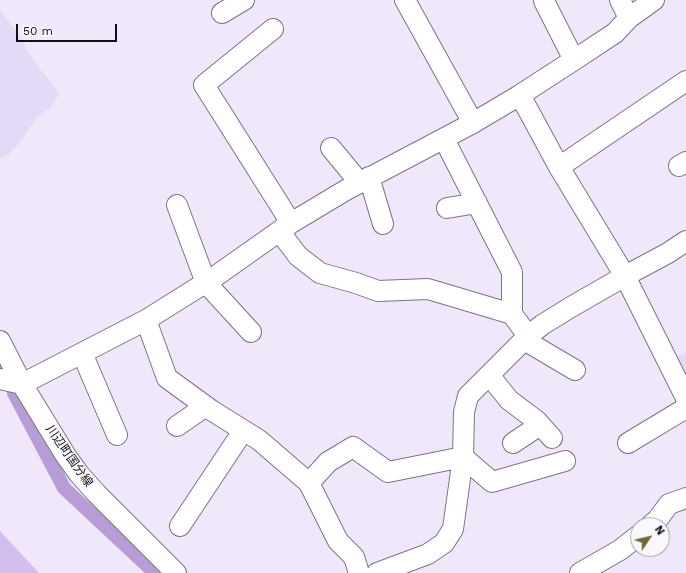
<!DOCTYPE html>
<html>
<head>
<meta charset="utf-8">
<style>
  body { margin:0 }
  #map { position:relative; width:686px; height:573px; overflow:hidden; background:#f0e7fb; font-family:"Work Sans",sans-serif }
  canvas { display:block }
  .north { position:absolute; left:630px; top:517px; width:40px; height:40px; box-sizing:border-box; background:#faf8fc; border:1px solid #9d9a9f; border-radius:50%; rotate:55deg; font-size:11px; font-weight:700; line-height:16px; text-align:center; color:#110e14 }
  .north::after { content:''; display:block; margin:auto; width:14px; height:18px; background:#716734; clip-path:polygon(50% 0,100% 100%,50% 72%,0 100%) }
  .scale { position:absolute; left:16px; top:24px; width:101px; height:18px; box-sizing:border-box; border:2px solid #110e14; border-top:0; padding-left:5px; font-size:12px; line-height:14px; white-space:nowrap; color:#110e14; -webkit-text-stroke:3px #faf8fc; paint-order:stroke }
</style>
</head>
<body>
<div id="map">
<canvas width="686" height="573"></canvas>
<div class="north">N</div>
<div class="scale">50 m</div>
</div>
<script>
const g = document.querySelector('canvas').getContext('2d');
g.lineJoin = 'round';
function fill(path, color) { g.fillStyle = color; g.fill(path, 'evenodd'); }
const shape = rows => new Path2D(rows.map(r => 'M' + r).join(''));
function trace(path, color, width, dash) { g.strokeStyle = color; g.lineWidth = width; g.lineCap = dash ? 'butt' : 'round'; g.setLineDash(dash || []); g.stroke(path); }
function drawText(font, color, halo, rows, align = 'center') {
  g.font = font + ' "Work Sans","Noto Sans JP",sans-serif'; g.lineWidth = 3; g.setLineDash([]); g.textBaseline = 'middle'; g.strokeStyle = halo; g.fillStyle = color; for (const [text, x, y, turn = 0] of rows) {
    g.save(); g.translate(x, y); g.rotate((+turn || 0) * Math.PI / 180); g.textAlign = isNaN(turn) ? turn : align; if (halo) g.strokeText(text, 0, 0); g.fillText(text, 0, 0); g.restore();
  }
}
fill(shape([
  [0,9,4,16,16,31,26,49,40,69,50,81,59,94,52,106,36,118,21,141,9,154,0,159],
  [686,352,686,386,672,358]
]), '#e5daf5');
fill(shape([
  [0,531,39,573,0,573]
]), '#d4bef0');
trace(shape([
  [0,365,2,370],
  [14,393,64,488,155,573]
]), '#b69dd5', 14);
const minor = shape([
  [405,0,473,123],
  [620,0,629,18],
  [544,1,574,60],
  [222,13,244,0],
  [273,29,204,85,291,223],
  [520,95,559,167,625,276,686,398],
  [444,139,512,272,512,314,528,336,531,344,575,370],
  [331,148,359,182],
  [679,166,686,162],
  [559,167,686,81],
  [369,177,383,224],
  [177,205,206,283,251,332],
  [447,208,477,203],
  [280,232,298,256,320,273,356,283,378,291,428,289,512,314],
  [146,320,167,378,211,410,259,440,309,483,328,462,353,447,388,472,463,457,464,412,468,396,528,336,542,325,571,307,625,276,668,253,686,241],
  [0,341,22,384,66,456,79,474,97,494,176,573],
  [82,353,117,435],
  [489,375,509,400,537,421,552,438],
  [0,379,22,384,146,320,213,278,291,223,346,190,473,123,520,95,574,60,615,33,629,18,654,0],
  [177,426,206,406],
  [513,443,540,425],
  [628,443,686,408],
  [463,457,492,482,565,461],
  [309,483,338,541,354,557,359,573],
  [651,525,658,519,669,504,686,498],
  [180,526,243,431],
  [377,573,428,554,444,543,453,529,463,457],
  [580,573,620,550,638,536]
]);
trace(minor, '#7c7486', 22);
trace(minor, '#fff', 20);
drawText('12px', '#110e14', '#faf8fc', [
  ["川辺町国分線",69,456,55]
]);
</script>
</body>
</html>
